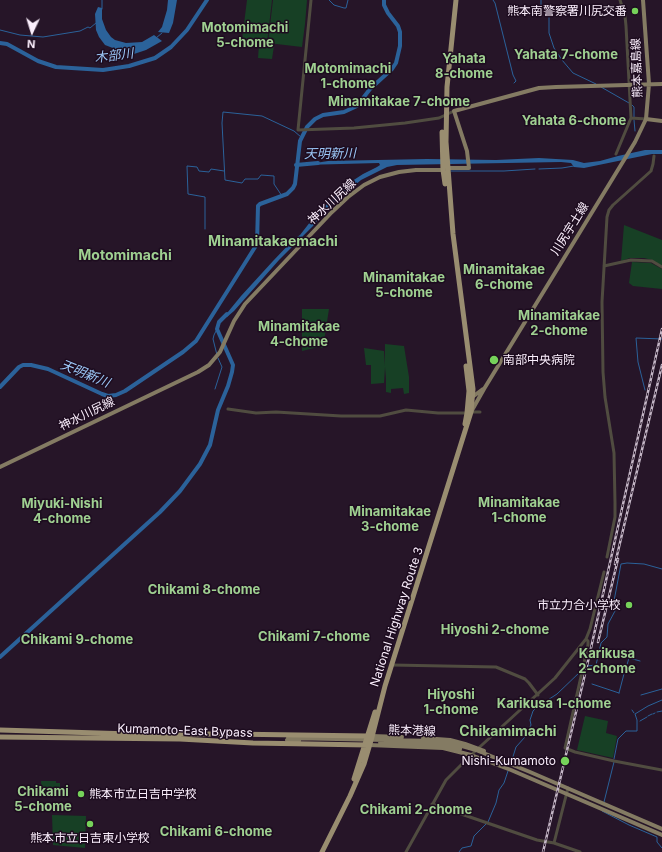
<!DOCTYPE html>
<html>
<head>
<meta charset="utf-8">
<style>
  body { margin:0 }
  #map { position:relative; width:662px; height:852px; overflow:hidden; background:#261528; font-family:Inter,sans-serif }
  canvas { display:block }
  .north { position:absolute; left:12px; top:12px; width:40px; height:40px; -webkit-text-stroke:3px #1d0c1f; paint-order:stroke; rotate:184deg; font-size:11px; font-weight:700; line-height:16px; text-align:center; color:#faeefc }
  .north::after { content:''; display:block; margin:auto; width:14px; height:18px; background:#faeefc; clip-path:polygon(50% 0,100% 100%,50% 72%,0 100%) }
</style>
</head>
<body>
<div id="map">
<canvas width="662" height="852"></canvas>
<div class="north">N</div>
</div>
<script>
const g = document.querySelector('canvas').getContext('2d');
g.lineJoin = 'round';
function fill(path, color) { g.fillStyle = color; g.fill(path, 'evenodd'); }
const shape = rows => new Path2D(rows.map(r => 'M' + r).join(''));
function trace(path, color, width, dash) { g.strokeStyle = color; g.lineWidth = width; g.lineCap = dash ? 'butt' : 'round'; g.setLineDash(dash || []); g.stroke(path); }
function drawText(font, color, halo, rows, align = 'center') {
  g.font = font + ' Inter,"Noto Sans JP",sans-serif'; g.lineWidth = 3; g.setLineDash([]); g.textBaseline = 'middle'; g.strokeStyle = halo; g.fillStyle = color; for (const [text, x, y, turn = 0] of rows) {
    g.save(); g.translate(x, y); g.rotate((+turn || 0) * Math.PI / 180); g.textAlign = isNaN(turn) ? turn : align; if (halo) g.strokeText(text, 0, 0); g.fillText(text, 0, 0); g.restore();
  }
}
fill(shape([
  [247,0,272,0,267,43,242,40],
  [273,0,307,0,305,24,297,23,305,24,302,47,268,43],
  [259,45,274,46,272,59,258,58],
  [624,225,662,240,662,266,652,260,644,258,630,258,621,261],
  [632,262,651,263,662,269,662,289,633,286,629,283],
  [302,309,329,309,323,348,318,347,302,351],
  [385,344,404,346,409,377,409,393,404,394,403,388,391,389,391,393,386,392,386,379,385,367,384,383,371,384,371,365,366,365,364,348,384,351,385,366],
  [585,716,608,721,606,733,617,736,613,758,577,750],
  [41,781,56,781,56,783,60,783,60,792,62,792,62,795,42,794],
  [52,815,86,816,85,848,53,845]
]), '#174025');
fill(shape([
  [168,0,177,0,173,23,169,33,158,32,162,27,167,10],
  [98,7,102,8,102,19,106,30,111,37,115,40,126,43,142,42,154,35,162,41,146,50,131,55,125,55,118,50,105,45,99,37,96,30,95,14],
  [645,150,662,150,662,154,652,154,584,168,574,167,571,163,561,162,397,165,387,167,361,180,334,203,321,215,314,225,279,260,234,311,227,317,223,318,241,296,273,261,294,239,300,235,314,217,346,185,363,174,377,167,380,165,379,163,303,165,328,161,427,159,496,160,539,158,573,160,584,163,600,161,618,156]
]), '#2b629a');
trace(shape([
  [329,0,334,5,344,8,346,8,348,0],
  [493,0,495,3,513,75,516,81,514,83],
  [541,0,541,6,546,12,549,17,549,33,554,48,562,60,573,73,596,84],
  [102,9,102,0],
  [0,30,20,35,43,37,80,31,88,27,90,28,96,23],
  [156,38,162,33],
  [601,87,629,103],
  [632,105,634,107,634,117],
  [634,120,635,131],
  [539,169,562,168,574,166],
  [451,171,504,171,535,169],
  [282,196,274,184,274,176,261,175,258,179,245,179,242,183,225,180,222,123,223,112,262,116,294,131,301,137],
  [205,229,205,197,188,194,187,166,197,167,199,171,209,172,211,169,224,171],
  [217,329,214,335,213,339,217,355],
  [215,389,222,367,218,358],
  [645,390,638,362,636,338,662,339],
  [584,668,587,666,596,665,601,643,607,637,608,624,615,611,614,601,621,564,627,563,644,564,662,569],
  [626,668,629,658,640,661],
  [592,684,619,693],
  [619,693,625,670],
  [641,695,662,689],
  [632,710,634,713],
  [657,712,662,711],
  [653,714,655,713],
  [648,716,652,714],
  [640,721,647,717],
  [614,759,618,739,626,731,637,731,637,720,635,714,648,706,662,700],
  [511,763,516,747,525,737,531,725,530,720,533,711,537,707,557,694,581,671],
  [604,802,614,762],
  [602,810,602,811,629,825,657,837,657,842,662,848],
  [488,822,496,803,499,790,504,783,508,771],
  [459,852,462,848,471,846,474,836,486,824]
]), '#2b629a', 1);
trace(shape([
  [0,43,7,44,38,61,56,67,103,70,129,66,155,58,171,47,187,30,207,0],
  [296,165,318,163],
  [0,387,19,367,23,365,31,365,48,369,102,394,108,396,116,395,125,391,183,352,196,341,257,244,258,206,260,204,287,194,293,188,295,184,300,141,307,127,315,119,323,115,344,112,357,106,370,89,392,69,396,63,400,46,400,32,398,26,388,13,384,5,384,0],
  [0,657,160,512,180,491,200,464,210,445,218,410,228,386,232,372,233,365,217,329,219,322,227,314]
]), '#2b629a', 4);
trace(shape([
  [311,0,298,130,354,128,405,123,439,118,454,111],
  [631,118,646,119],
  [616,154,631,118,626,26,625,16,620,0],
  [604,266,631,260,652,261,662,267],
  [228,409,256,413,276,412,341,416,380,416,406,410,438,413,467,413],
  [471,412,480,412],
  [607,557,615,517,615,503,614,453,605,397,603,372,602,302,607,217,609,210,613,205,651,171,653,164,654,156],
  [586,639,588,641,588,645,565,748,575,752,614,761,662,770],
  [392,665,496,667,525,679,529,683,538,695],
  [432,804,537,840,554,843,580,852],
  [554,843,568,788],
  [406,852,446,780,471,755,555,678,586,639,590,629,604,572]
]), '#504c40', 3);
trace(shape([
  [646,119,662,121],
  [471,398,483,389],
  [471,412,484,389,635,142,646,119,649,84,643,0],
  [0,467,198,372,209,365,220,352,234,321,245,304,332,212,348,197,364,185,380,177,399,172,416,170,443,170,447,168,469,168,467,151,454,111,539,88,556,87,662,84],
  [371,736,402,737],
  [288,738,435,741,455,744,476,750,530,772,662,829],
  [423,738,450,740,465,744,484,751],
  [287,740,299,741],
  [380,742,439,744,460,749],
  [369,745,443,748,471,755,511,770,662,835]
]), '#847b63', 4);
trace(shape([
  [442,132,443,170,445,184],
  [465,424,467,413,469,391,466,366],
  [0,730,131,734,228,734,368,736],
  [0,737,180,739,253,743,368,745],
  [354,779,375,712],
  [322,852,350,796,364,764,372,737,385,686,471,412,473,389,453,234,446,142,447,87,456,0]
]), '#998d70', 5);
const rail = shape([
  [615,564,662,365],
  [598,642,618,559],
  [543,852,589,657,662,329]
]);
trace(rail, '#c5b7c7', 2.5);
trace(rail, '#1d0c1f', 1, [3]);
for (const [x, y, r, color] of [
  [635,11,4,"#76d25a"],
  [494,360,5,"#76d25a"],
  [629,605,4,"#76d25a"],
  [565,761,5,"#76d25a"],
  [81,794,4,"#76d25a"],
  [90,824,4,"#76d25a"]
]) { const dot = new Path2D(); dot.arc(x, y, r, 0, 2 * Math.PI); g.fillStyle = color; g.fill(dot); trace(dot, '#1d0c1f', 1.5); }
drawText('12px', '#faeefc', '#1d0c1f', [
  ["熊本南警察署川尻交番",627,11],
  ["南部中央病院",503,360,"left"],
  ["市立力合小学校",621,605],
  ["Nishi-Kumamoto",556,761],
  ["熊本市立日吉中学校",89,794,"left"],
  ["熊本市立日吉東小学校",90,838,"center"]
], 'right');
drawText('12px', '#faeefc', '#1d0c1f', [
  ["熊本嘉島線",637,68,-92],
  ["神水川尻線",332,202,-43],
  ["川尻宇土線",570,229,-58],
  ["神水川尻線",87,414,-26],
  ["National Highway Route 3",397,617,-72],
  ["Kumamoto-East Bypass",185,731,2],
  ["熊本港線",412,731,2]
]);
drawText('bold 13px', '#9fd091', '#1d0c1f', [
  ["Motomimachi",245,28],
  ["5-chome",245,43],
  ["Yahata 7-chome",566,55],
  ["Yahata",464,59],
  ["8-chome",464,74],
  ["Motomimachi",348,69],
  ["1-chome",348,84],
  ["Minamitakae 7-chome",399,102],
  ["Yahata 6-chome",574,121],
  ["Minamitakae",504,270],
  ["6-chome",504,285],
  ["Minamitakae",404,278],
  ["5-chome",404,293],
  ["Minamitakae",559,316],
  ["2-chome",559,331],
  ["Minamitakae",299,327],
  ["4-chome",299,342],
  ["Minamitakae",519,503],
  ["1-chome",519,518],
  ["Miyuki-Nishi",62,504],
  ["4-chome",62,519],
  ["Minamitakae",390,512],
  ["3-chome",390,527],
  ["Chikami 8-chome",204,590],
  ["Hiyoshi 2-chome",495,630],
  ["Chikami 7-chome",314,637],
  ["Chikami 9-chome",77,640],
  ["Karikusa",607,654],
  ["2-chome",607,669],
  ["Hiyoshi",451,695],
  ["1-chome",451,710],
  ["Karikusa 1-chome",554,704],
  ["Chikami",43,792],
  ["5-chome",43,807],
  ["Chikami 2-chome",416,810],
  ["Chikami 6-chome",216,832]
]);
drawText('italic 13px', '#9cc8f8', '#1d0c1f', [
  ["木部川",114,56,-7],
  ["天明新川",330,154,-1],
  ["天明新川",85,374,22]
]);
drawText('bold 14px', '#9fd091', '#1d0c1f', [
  ["Minamitakaemachi",273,242],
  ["Motomimachi",125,256],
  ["Chikamimachi",508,732]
]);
</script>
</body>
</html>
